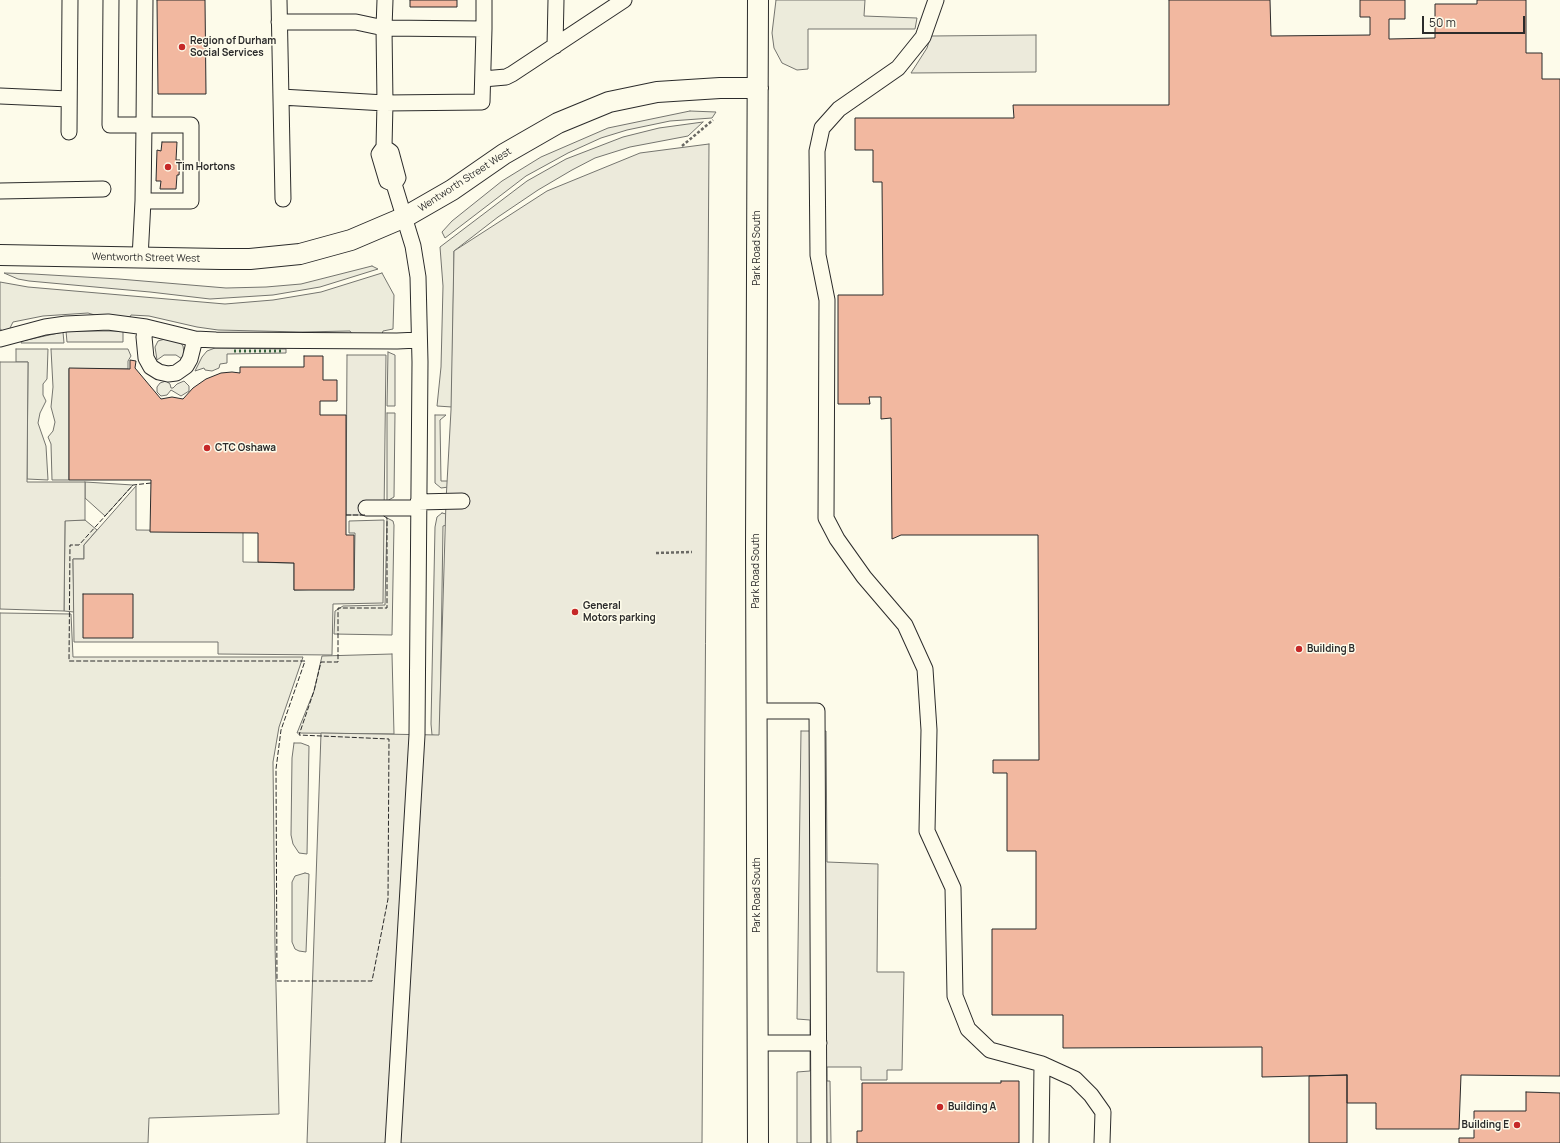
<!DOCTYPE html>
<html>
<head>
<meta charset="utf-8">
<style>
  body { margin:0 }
  #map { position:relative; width:1560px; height:1143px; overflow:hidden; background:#fdfbea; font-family:Manrope,sans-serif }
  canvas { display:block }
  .scale { position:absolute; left:1422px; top:16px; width:103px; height:18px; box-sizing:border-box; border:2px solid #2b2b2b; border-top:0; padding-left:5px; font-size:12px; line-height:14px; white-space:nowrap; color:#2b2b2b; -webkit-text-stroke:3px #fdfbea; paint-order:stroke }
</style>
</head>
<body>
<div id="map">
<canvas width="1560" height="1143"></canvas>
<div class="scale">50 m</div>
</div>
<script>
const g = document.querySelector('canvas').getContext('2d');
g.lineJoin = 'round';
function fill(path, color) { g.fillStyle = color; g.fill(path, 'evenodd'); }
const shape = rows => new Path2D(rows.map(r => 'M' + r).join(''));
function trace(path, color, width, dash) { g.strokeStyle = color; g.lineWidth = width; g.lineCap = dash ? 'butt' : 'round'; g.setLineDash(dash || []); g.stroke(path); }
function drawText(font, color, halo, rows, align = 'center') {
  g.font = font + ' Manrope,sans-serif'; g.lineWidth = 3; g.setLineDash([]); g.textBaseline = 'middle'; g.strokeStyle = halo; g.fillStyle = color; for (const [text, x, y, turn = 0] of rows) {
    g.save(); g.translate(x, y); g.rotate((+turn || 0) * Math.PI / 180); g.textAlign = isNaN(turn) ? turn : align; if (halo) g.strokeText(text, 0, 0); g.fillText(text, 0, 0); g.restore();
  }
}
const green = shape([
  [776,0,865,0,864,16,917,18,915,29,808,29,808,69,797,70,782,63,774,48,772,33,776,0],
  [690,111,716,112,712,118,670,121,627,130,601,138,568,153,526,176,445,238,442,232,452,221,502,181,541,157,608,128,690,111],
  [703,122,688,136,630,147,595,158,572,170,538,190,498,217,454,251,452,407,437,406,441,367,443,286,440,247,527,181,566,159,623,137,659,128,703,122],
  [372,266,378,269,320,287,273,295,210,299,150,292,29,281,18,279,4,273,33,274,119,279,226,288,266,287,301,284,372,266],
  [382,273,394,295,393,329,383,331,382,334,352,334,350,331,301,332,218,330,197,327,149,316,131,315,130,317,122,318,98,316,88,313,43,316,13,322,9,330,3,331,0,329,0,282,28,287,225,304,273,300,321,292,382,273],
  [63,332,64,343,21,343,22,341,63,332],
  [165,339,180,342,183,346,184,353,182,359,176,355,164,355,157,360,155,347,158,341,165,339],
  [215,348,286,349,286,353,227,354,227,363,220,364,219,368,212,371,205,370,204,368,195,371,202,357,207,351,215,348],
  [16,349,48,349,47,379,43,384,43,395,46,401,40,413,38,423,46,446,48,480,27,479,28,362,16,362,16,349],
  [51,349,128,349,131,356,128,361,128,369,69,369,69,480,52,480,51,444,48,437,53,431,55,422,51,407,53,387,51,349],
  [388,352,395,355,395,406,387,406,388,352],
  [166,381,170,384,171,388,173,388,177,384,184,381,189,386,189,391,181,396,171,390,167,395,161,396,157,392,157,387,160,383,166,381],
  [387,413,395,413,394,497,387,501,387,413],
  [435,415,446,415,440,420,441,481,450,481,449,487,441,488,435,483,435,415],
  [85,482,133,485,105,516,85,498,85,482],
  [442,513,450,515,451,524,443,526,440,722,448,724,444,737,432,735,431,724,435,527,437,517,442,513],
  [387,518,393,521,394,525,392,635,334,634,335,611,343,606,385,605,387,518],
  [65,520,85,520,97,530,84,545,84,559,73,559,74,612,64,611,65,520],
  [0,613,71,614,73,657,303,657,279,727,273,762,275,944,279,1114,149,1118,148,1143,0,1143,0,613],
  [392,654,394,734,297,733,314,691,322,656,392,654],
  [294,743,301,743,309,746,307,854,299,853,293,844,291,835,292,758,294,743],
  [305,873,309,874,306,952,299,951,295,949,292,942,292,882,295,876,305,873]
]);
fill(green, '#ecebdb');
trace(green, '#74746e', 1);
const parking = shape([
  [1036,35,1036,72,911,73,927,48,931,36,1036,35],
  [709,144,702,1143,307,1143,321,733,439,735,446,501,451,410,454,251,547,191,640,153,709,144],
  [66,331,123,331,123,342,67,342,66,331],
  [347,355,386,355,384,515,346,515,347,355],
  [0,362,28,362,27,482,85,482,85,520,65,521,64,611,0,609,0,362],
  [136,486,136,530,243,531,243,562,294,563,294,590,354,588,355,533,349,533,349,521,384,520,383,603,333,604,332,655,218,654,218,642,74,642,73,559,84,559,84,545,136,486],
  [801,731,826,731,827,862,878,864,877,972,904,972,902,1070,887,1070,887,1080,861,1080,861,1067,827,1067,827,1081,830,1081,831,1143,797,1143,797,1072,810,1071,810,1020,797,1019,801,731]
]);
fill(parking, '#eceadb');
trace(parking, '#74746e', 1);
const building = shape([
  [157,0,205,0,206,94,158,94,157,0],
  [410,0,457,0,457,7,410,7,410,0],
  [1169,0,1270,0,1271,36,1370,35,1370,17,1360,17,1360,0,1405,0,1405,19,1389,19,1389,39,1435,38,1435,4,1477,4,1477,0,1526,0,1526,53,1542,53,1542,79,1560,79,1560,1076,1461,1075,1459,1129,1376,1129,1376,1103,1347,1103,1347,1075,1262,1077,1262,1047,1063,1048,1063,1015,992,1015,992,929,1036,929,1036,851,1007,851,1007,773,993,773,993,760,1039,760,1038,535,901,535,892,539,891,418,881,419,881,397,869,397,870,404,838,404,838,295,883,295,882,182,873,182,873,150,855,150,855,118,1014,118,1013,105,1169,105,1169,0],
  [162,142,177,142,176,160,180,160,179,175,177,175,176,189,160,189,161,181,156,181,157,150,161,151,162,142],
  [304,356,323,356,323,380,337,380,337,401,320,401,320,415,346,415,346,535,354,535,354,590,294,590,294,563,258,562,258,533,150,532,151,480,69,480,69,368,130,369,130,360,136,361,135,368,161,399,172,397,183,399,193,388,206,379,221,373,232,372,240,373,240,367,304,367,304,356],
  [83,594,133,594,133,638,83,638,83,594],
  [1347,1075,1347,1143,1309,1143,1309,1076,1347,1075],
  [1001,1081,1019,1081,1019,1143,857,1143,857,1131,862,1131,862,1083,1001,1083,1001,1081],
  [1526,1092,1560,1093,1560,1143,1459,1143,1459,1138,1474,1138,1474,1111,1526,1111,1526,1092]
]);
fill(building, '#f2b8a0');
trace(building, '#2b2b2b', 1);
const minor = shape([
  [111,0,110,125,144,125,145,0],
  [279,0,283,199],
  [936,0,923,37,898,68,839,109,822,128,817,151,818,255,827,300,826,518,837,539,864,577,905,625,925,669,929,730,927,831,953,888,955,996,968,1029,990,1050,1042,1064],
  [279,22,356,22,384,28,484,29,484,0],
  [555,46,556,0],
  [483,79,506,77,512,74,624,0],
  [0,96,69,99],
  [281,97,385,103,482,102,484,29],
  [69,132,70,0],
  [384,147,391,152,398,178,394,184,387,181,379,154,384,147,385,103,384,28,385,0],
  [0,191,103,189],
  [140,258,143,201,144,125,191,125,191,201,143,201],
  [146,327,144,337,146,358,151,367,159,372,168,374,176,373,186,366,190,359,195,339],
  [0,339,45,327,66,324,108,322,146,327,195,339,216,340,397,341,419,340],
  [418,502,462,501],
  [366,508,418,508],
  [756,711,817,711,819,1143],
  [758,1043,819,1043],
  [393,1143,417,735,420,362,418,277,413,246,394,184],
  [1041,1143,1042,1064,1075,1079,1091,1095,1103,1112,1102,1143]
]);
const major = shape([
  [758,0,756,548,758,1143],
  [0,255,221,259,250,259,300,254,351,240,405,217,452,190,504,154,558,123,609,102,657,92,720,88,758,88]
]);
trace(minor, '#2b2b2b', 17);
trace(major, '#2b2b2b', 22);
trace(shape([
  [682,146,713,120],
  [656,553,692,552]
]), '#6a6964', 2.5, [3, 2]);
trace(minor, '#fdfbea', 15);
trace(major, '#fdfbea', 20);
trace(shape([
  [234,351,284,351]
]), '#34623c', 3, [2, 3]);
trace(shape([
  [151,483,133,485,79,545,70,545,69,661,305,661,281,730,276,769,277,981,372,981,388,899,389,739,299,735,314,691,321,662,338,662,338,608,387,608,387,518,382,515],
  [346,515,366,515]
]), '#2b2b2b', 1, [5, 2]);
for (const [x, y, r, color] of [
  [182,47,4,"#c62828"],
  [168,167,4,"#c62828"],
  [207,448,4,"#c62828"],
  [575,612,4,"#c62828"],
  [1299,649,4,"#c62828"],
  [940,1107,4,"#c62828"],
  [1517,1125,4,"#c62828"]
]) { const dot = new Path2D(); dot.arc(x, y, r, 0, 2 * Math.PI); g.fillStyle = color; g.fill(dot); trace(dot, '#fdfbea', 1.5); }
drawText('bold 10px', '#2b2b2b', '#fdfbea', [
  ["Region of Durham",190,41],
  ["Social Services",190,53],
  ["Tim Hortons",176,167],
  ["CTC Oshawa",215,448],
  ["General",583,606],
  ["Motors parking",583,618],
  ["Building B",1307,649],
  ["Building A",948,1107],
  ["Building E",1509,1125,"right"]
], 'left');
drawText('10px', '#2b2b2b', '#fdfbea', [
  ["Wentworth Street West",465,180,-33],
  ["Park Road South",757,248,-90],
  ["Wentworth Street West",146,258,1],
  ["Park Road South",756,571,-90],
  ["Park Road South",757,895,-90]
]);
</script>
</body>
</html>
